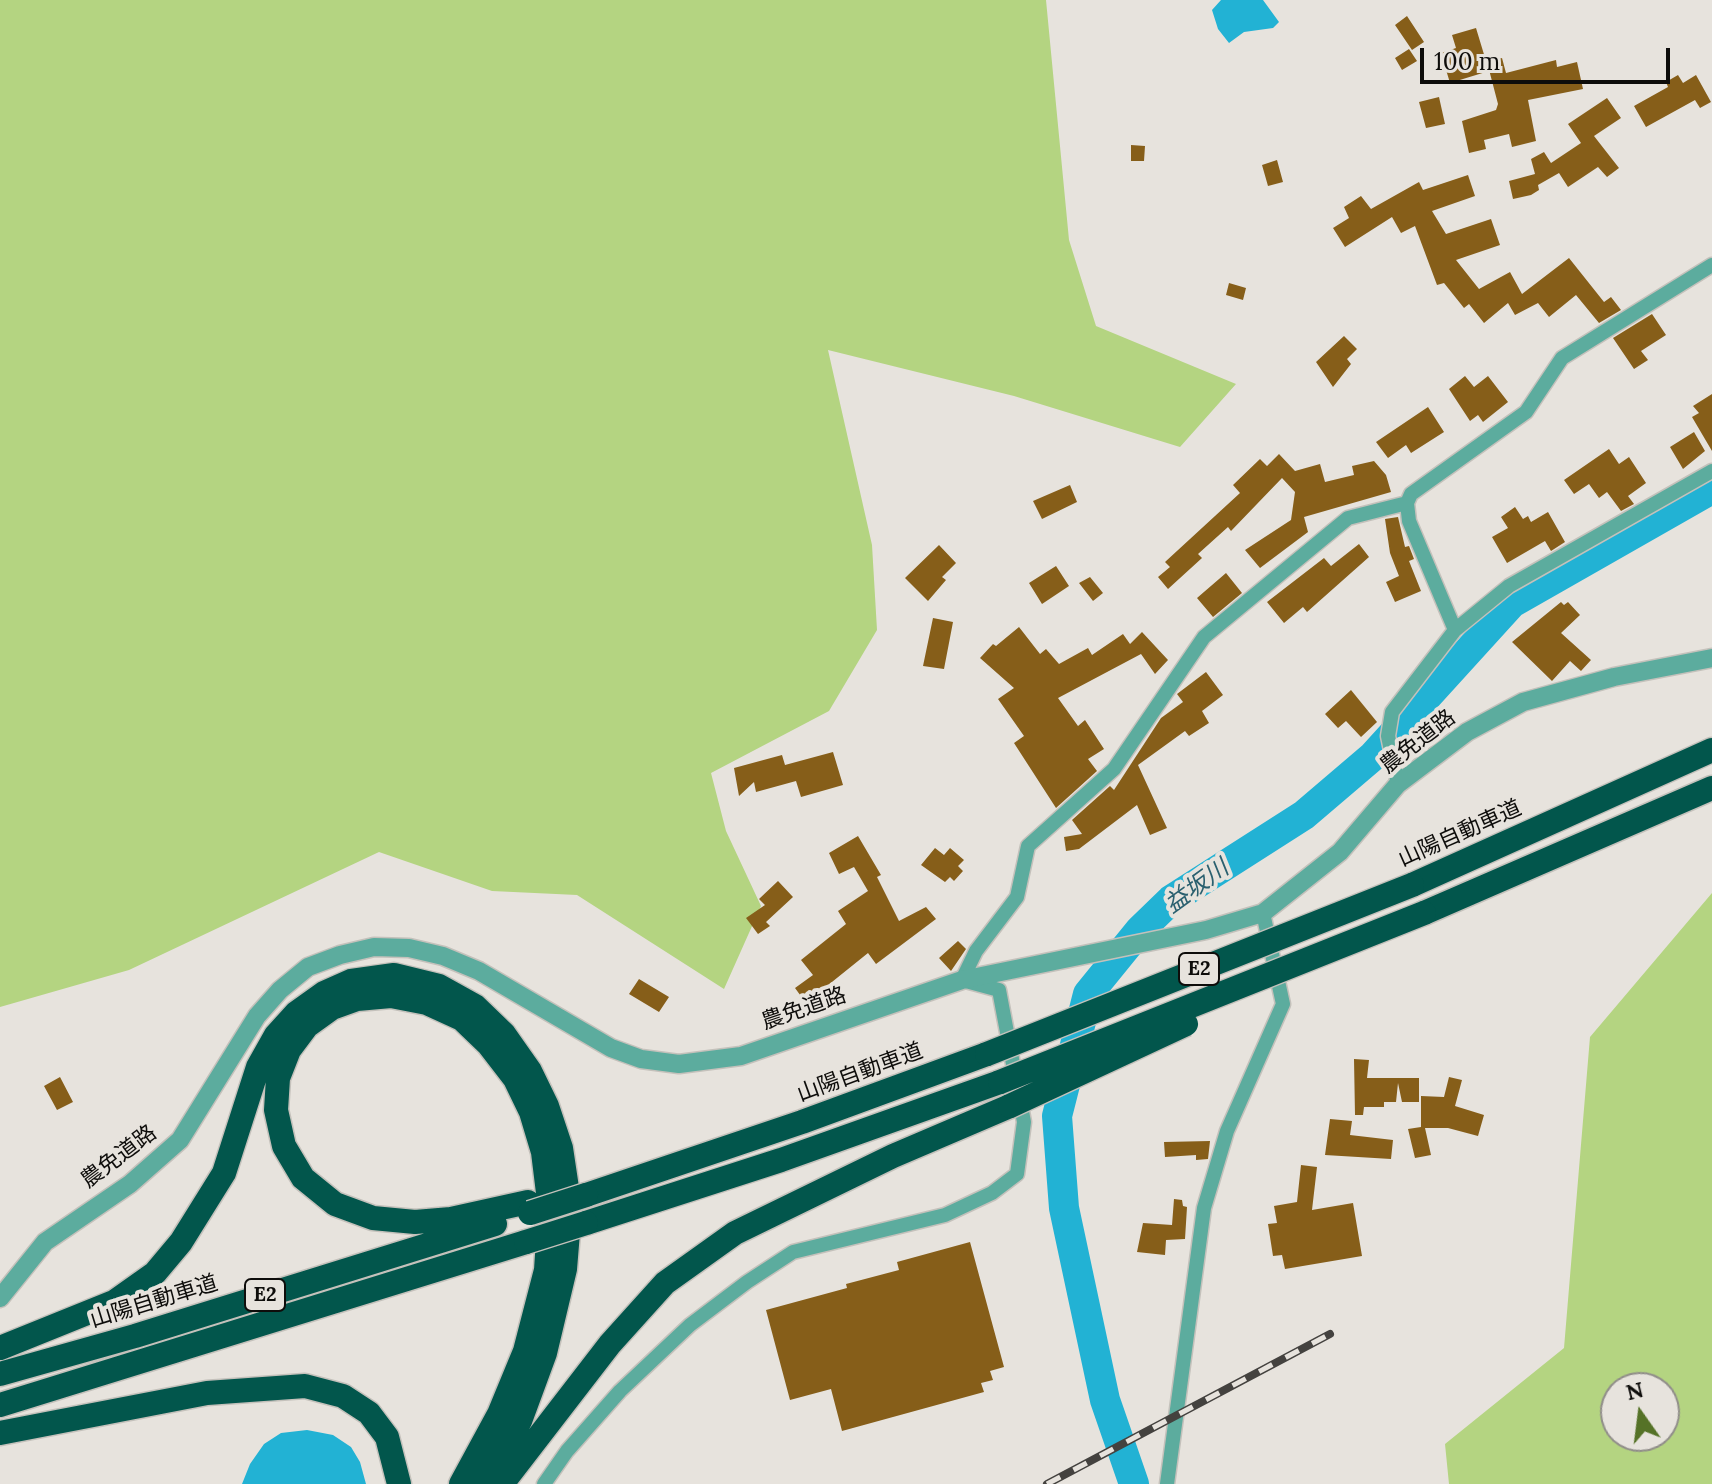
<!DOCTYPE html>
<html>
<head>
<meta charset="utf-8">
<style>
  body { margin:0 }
  #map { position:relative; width:1712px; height:1484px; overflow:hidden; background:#e7e3dd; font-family:Lora,serif }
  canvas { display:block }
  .north { position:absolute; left:1600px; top:1372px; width:80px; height:80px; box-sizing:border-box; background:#e7e3dd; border:2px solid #908d89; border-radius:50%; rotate:346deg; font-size:22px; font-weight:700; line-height:32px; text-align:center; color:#0e0d0b }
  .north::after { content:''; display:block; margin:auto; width:28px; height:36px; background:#557227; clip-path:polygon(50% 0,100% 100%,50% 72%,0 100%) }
  .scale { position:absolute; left:1420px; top:48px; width:250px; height:36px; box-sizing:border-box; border:4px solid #0e0d0b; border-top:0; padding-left:10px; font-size:24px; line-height:28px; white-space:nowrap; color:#0e0d0b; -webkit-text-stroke:6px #e7e3dd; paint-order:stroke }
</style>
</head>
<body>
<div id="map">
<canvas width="1712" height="1484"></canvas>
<div class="north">N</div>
<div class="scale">100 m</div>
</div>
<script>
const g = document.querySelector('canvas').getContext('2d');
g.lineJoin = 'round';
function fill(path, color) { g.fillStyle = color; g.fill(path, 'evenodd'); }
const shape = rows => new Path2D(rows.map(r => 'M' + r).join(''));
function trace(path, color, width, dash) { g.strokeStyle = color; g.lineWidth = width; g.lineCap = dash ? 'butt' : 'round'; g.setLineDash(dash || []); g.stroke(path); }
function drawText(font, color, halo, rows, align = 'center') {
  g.font = font + ' Lora,"Noto Sans JP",serif'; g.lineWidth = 8; g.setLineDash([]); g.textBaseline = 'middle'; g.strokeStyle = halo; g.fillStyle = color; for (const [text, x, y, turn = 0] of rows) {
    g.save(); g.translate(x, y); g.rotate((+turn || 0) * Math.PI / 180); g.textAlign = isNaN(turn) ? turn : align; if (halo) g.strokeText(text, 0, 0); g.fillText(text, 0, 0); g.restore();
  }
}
fill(shape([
  [0,0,1046,0,1069,240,1096,326,1236,384,1180,447,1014,396,828,350,872,545,877,630,829,711,711,773,726,831,761,906,724,989,577,895,492,891,379,852,129,970,0,1007],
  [1712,893,1712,1484,1449,1484,1445,1444,1564,1348,1590,1037],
  [1616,1388,1664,1388,1664,1436,1616,1436]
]), '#b4d481');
fill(shape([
  [1221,0,1263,0,1279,22,1273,28,1244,32,1229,43,1218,29,1212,10],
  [307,1430,333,1435,351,1447,360,1462,366,1484,242,1484,250,1464,264,1444,281,1433]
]), '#22b2d4');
trace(shape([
  [1134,1484,1105,1400,1064,1208,1057,1116,1088,994,1140,930,1171,900,1304,815,1372,757,1512,603,1712,489]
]), '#22b2d4', 30);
fill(shape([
  [1407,16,1424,42,1412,50,1395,25],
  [1476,28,1489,71,1450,83,1441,53,1456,48,1452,35],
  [1409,49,1417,61,1402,70,1395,58],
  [1502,58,1506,73,1556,60,1557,67,1577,62,1583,89,1528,100,1536,141,1512,147,1509,134,1484,140,1486,149,1469,153,1462,121,1496,110,1498,104,1487,62],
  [1678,75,1683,83,1696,75,1711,102,1700,108,1695,100,1646,127,1634,106,1668,87,1666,82],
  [1439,97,1445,124,1426,128,1419,102],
  [1607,98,1621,118,1594,136,1619,168,1607,177,1598,167,1568,187,1559,173,1538,185,1539,190,1531,195,1513,199,1509,181,1535,174,1531,159,1544,152,1551,163,1581,143,1568,124],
  [1131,145,1145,146,1144,161,1131,161],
  [1277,160,1283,182,1268,186,1262,165],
  [1468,175,1475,196,1432,211,1446,234,1491,219,1500,245,1456,260,1479,289,1510,272,1522,294,1569,258,1604,302,1611,297,1621,310,1599,323,1576,295,1549,317,1538,303,1515,315,1508,303,1484,323,1469,304,1464,308,1444,283,1437,285,1415,226,1401,233,1392,217,1345,247,1333,228,1349,218,1344,207,1361,196,1371,209,1419,182,1423,190],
  [1229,283,1246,288,1243,300,1226,295],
  [1652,314,1666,335,1641,351,1648,360,1634,369,1613,338],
  [1344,336,1357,349,1347,359,1351,364,1333,387,1316,362],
  [1465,376,1474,387,1488,376,1508,402,1483,422,1478,415,1470,421,1449,389],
  [1712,394,1712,451,1692,417,1699,413,1693,406],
  [1428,407,1444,432,1411,453,1406,445,1388,458,1376,442],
  [1694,432,1705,451,1683,469,1670,447],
  [1609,449,1619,464,1629,457,1646,483,1628,496,1634,504,1621,511,1607,492,1599,498,1589,484,1574,494,1564,480],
  [1279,454,1295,471,1320,464,1325,482,1354,475,1352,466,1374,461,1386,475,1391,492,1304,517,1308,532,1260,568,1245,550,1291,520,1295,492,1282,478,1231,531,1228,527,1198,554,1202,558,1168,589,1158,577,1170,567,1165,562,1240,493,1233,485,1260,459,1267,466],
  [1070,485,1077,502,1042,519,1033,501],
  [1515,507,1523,519,1528,516,1531,522,1548,512,1565,542,1551,551,1545,541,1507,563,1492,537,1508,528,1501,517],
  [1398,517,1405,547,1409,546,1414,559,1409,561,1421,591,1395,602,1386,582,1399,576,1390,553,1385,519],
  [1359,544,1369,557,1307,612,1303,607,1284,623,1267,602,1324,558,1331,566],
  [939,545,956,563,942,577,946,580,928,601,905,578],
  [1056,566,1069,586,1042,604,1029,583],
  [1226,573,1242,593,1213,617,1197,598],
  [1090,577,1103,593,1093,601,1079,583],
  [1561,602,1564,605,1568,602,1580,615,1561,633,1591,660,1581,671,1570,661,1552,681,1512,642],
  [933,618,953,622,944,669,923,666],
  [1019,627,1040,654,1046,649,1059,664,1088,648,1092,655,1123,634,1130,644,1142,632,1168,660,1155,674,1141,654,1058,698,1078,726,1085,720,1104,749,1088,759,1097,771,1056,808,1014,743,1024,736,998,699,1014,688,980,658,993,644,996,646],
  [1206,672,1223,695,1202,711,1209,723,1189,736,1185,731,1138,765,1167,828,1150,835,1137,805,1079,849,1066,851,1064,837,1082,834,1072,820,1110,786,1114,790,1161,718,1183,702,1177,694],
  [1351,690,1377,722,1361,737,1346,721,1338,728,1325,714],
  [833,752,843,785,801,797,796,781,756,792,754,782,739,796,734,768,782,755,785,765],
  [858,836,881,875,877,877,899,921,926,907,936,919,876,964,868,953,822,990,831,1002,814,1014,795,988,813,975,801,960,846,924,838,911,868,891,854,867,839,874,829,853],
  [935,848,944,855,950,848,964,860,958,866,963,871,954,881,950,877,945,882,921,865],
  [778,881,793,897,766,922,770,926,758,934,746,918,765,905,759,899],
  [958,941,966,949,951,971,939,958],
  [639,979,669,997,659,1012,629,994],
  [1354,1059,1369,1060,1367,1078,1419,1078,1419,1102,1402,1102,1398,1083,1396,1102,1384,1102,1384,1107,1364,1107,1363,1115,1355,1115],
  [60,1077,73,1102,57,1110,44,1086],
  [1449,1077,1462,1080,1455,1106,1484,1115,1478,1136,1448,1128,1425,1128,1431,1155,1415,1158,1408,1129,1421,1127,1421,1096,1444,1097],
  [1330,1119,1352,1121,1350,1135,1393,1140,1391,1159,1325,1155],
  [1210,1141,1208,1159,1196,1160,1196,1155,1165,1157,1164,1142],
  [1301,1165,1317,1167,1312,1210,1353,1203,1362,1256,1285,1269,1282,1255,1273,1256,1268,1224,1277,1223,1274,1206,1297,1202],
  [1174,1199,1182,1200,1183,1206,1187,1207,1185,1239,1166,1240,1165,1255,1137,1252,1143,1223,1172,1225],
  [970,1242,1004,1367,990,1371,993,1380,981,1383,984,1392,842,1431,831,1389,790,1400,766,1310,847,1288,846,1284,899,1270,897,1262]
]), '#865e19');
const minor = shape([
  [1455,630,1509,586,1712,471],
  [1398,784,1388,736,1392,712,1455,630,1409,521,1407,503,1411,494,1526,412,1562,358,1712,265],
  [544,1484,567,1451,620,1391,690,1325,747,1282,793,1252,945,1215,992,1193,1017,1174,1024,1122,999,990,962,980,976,951,1017,897,1028,846,1114,769,1204,637,1348,518,1407,503],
  [1167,1484,1204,1208,1227,1131,1283,1004,1263,913]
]);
const tertiary = shape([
  [0,1298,45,1242,130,1184,180,1140,257,1016,280,990,308,967,340,955,374,947,409,948,443,956,479,971,611,1048,641,1059,679,1064,741,1056,962,980,1206,930,1263,913,1340,852,1398,784,1467,732,1523,702,1614,677,1712,658]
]);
const motorway = shape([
  [1412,885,1712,750],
  [1424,913,1712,788],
  [586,1195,802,1122,987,1054],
  [586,1223,781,1160,1000,1082],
  [0,1348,114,1302,155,1273,181,1242,224,1173,258,1067,276,1035,296,1013,324,993,351,981,394,975,439,986,475,1006,504,1034,530,1071,547,1106,561,1148,570,1208,565,1269,545,1353,520,1421,485,1484],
  [0,1374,135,1336,495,1224],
  [0,1405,526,1242],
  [0,1433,207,1393,305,1386,343,1396,369,1413,387,1437,399,1484],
  [461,1484,499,1414,525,1351,546,1270,550,1209,543,1152,531,1112,515,1079,488,1044,462,1019,427,1003,391,996,357,999,332,1008,307,1026,289,1050,278,1078,276,1110,284,1146,303,1178,335,1204,373,1218,415,1222,451,1219,528,1202],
  [502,1484,610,1344,665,1283,735,1233,893,1156,1010,1106]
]);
trace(minor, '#c4c1bb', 17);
trace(tertiary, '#c4c1bb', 21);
trace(motorway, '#c4c1bb', 27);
trace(minor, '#5cac9e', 14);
trace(tertiary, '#5cac9e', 18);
trace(motorway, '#02564c', 24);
const rail = shape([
  [1047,1484,1330,1334]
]);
trace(rail, '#44423f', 8);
trace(rail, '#e7e3dd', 5, [15]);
const motorwayBridge = shape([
  [987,1054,1412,885],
  [1000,1082,1424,913],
  [1010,1106,1186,1024],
  [530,1213,586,1195],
  [526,1242,586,1223]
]);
trace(motorwayBridge, '#c4c1bb', 27, []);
trace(motorwayBridge, '#02564c', 24);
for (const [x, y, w] of [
  [1199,969,40],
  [265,1295,40]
]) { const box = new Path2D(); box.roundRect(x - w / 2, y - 16, w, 32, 6); g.fillStyle = '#e7e3dd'; g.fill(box); trace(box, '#0e0d0b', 2); }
drawText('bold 20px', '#0e0d0b', null, [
  ["E2",1199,969],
  ["E2",265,1295]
]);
drawText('22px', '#0e0d0b', '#e7e3dd', [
  ["農免道路",1418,742,-38],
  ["山陽自動車道",1460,834,-24],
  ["農免道路",804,1009,-19],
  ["山陽自動車道",860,1073,-20],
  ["農免道路",119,1157,-37],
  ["山陽自動車道",154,1302,-17]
]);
drawText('italic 24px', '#2b606f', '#e7e3dd', [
  ["益坂川",1197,887,-36]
]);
</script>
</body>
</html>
